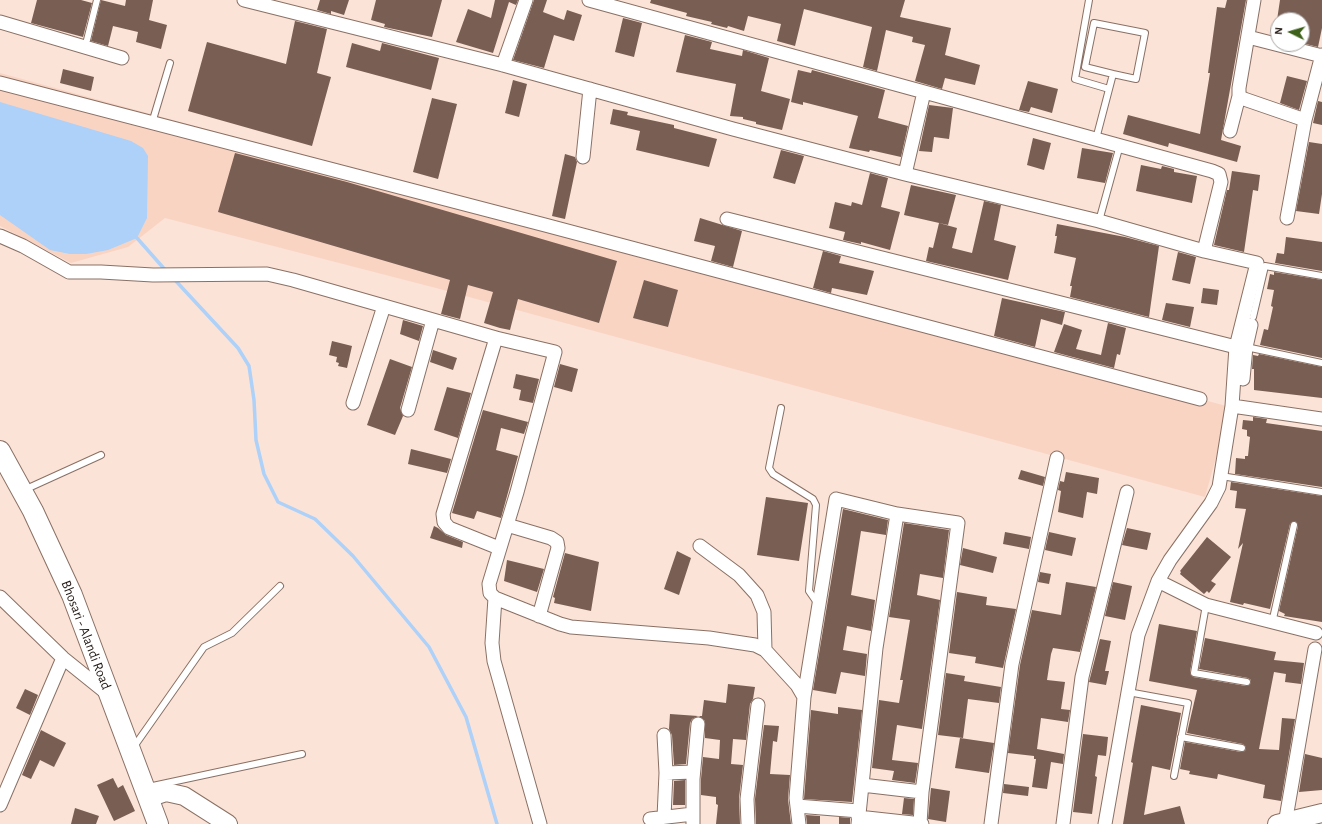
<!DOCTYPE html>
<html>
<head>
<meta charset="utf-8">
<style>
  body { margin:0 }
  #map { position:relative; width:1322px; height:824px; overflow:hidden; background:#fbe3d8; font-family:"Alegreya Sans",sans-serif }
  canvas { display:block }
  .north { position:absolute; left:1270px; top:12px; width:40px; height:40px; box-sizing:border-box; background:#fff; border:1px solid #a6a2a0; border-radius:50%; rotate:275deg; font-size:11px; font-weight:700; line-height:16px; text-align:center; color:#211712 }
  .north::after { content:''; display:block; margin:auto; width:14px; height:18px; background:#3d611a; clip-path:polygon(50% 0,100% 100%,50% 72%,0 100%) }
</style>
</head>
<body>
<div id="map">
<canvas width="1322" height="824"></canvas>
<div class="north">N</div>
</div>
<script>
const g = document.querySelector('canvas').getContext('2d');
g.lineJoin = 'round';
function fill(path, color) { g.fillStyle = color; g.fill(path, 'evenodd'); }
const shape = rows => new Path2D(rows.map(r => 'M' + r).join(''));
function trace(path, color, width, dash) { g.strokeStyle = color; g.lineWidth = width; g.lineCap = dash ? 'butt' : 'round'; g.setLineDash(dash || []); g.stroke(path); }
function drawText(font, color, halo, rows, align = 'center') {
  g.font = font + ' "Alegreya Sans",sans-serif'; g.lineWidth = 4; g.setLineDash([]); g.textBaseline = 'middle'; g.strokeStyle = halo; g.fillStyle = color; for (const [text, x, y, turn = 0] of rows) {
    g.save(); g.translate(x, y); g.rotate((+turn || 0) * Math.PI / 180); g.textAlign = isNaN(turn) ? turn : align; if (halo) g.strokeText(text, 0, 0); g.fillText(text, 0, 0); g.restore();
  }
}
fill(shape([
  [0,73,1230,407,1205,497,436,288,165,218,128,247,71,263,0,226]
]), '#f9d4c3');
fill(shape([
  [0,102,131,141,143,148,148,156,147,218,137,238,108,250,86,254,70,254,50,250,0,215]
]), '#add1f8');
trace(shape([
  [137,238,167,272],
  [174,279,238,348,249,366,254,400,256,440,264,474,278,502,315,519,353,556,429,647,466,717,497,824]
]), '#add1f8', 3.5);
fill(shape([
  [37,0,81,0,92,3,83,37,31,23],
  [101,0,125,6,126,0,153,0,149,20,167,25,161,49,136,42,138,32,113,26,108,46,91,41],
  [320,0,349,0,344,15,331,11,331,14,317,10],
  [376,0,442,0,432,37,384,27,385,24,371,20],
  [495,0,518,0,516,5,509,2,493,53,456,42,468,9,491,18],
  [534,0,547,0,543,12,564,20,567,10,582,15,574,41,554,35,544,68,513,60],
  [651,0,905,0,900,17,951,28,945,55,980,65,975,85,945,78,942,89,915,81,925,45,912,42,913,37,886,30,877,71,863,67,872,27,804,9,795,46,777,41,781,24,748,16,744,31,728,26,727,28,711,24,712,22,686,16,687,13,650,3],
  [1227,0,1246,0,1221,140,1241,146,1237,162,1169,143,1168,147,1123,134,1128,115,1200,134,1210,73,1208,73,1217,7,1225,8],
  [1280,0,1322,0,1322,28,1318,47,1302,43,1302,20,1277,20],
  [623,18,642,23,634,57,615,52],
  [295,21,327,29,317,73,331,77,312,146,188,111,207,42,286,64],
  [685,35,712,42,710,49,742,56,743,50,769,58,761,91,790,99,782,130,756,124,756,122,743,119,743,117,730,116,736,84,676,72],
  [352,43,380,51,382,43,439,58,431,90,346,67],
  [63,69,94,77,91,91,60,83],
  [798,70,811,73,812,70,885,90,878,118,908,126,901,157,870,150,869,152,849,148,858,116,803,102,803,105,791,102],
  [1287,76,1307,81,1299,110,1280,103],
  [513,80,527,84,519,117,505,113],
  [1028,81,1058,89,1052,113,1031,107,1029,112,1019,110],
  [432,98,457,104,438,179,413,172],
  [1318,101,1322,102,1322,125,1313,123],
  [929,105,953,108,949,139,934,137,932,152,919,151],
  [613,109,628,112,627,115,674,125,674,128,717,139,709,167,636,150,640,131,610,124],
  [1033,138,1051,143,1044,170,1027,165],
  [1309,142,1322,144,1322,194,1319,214,1296,211],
  [1082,148,1113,153,1105,183,1077,178],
  [781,150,804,156,795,184,773,178],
  [235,153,347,182,617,261,599,323,518,299,510,330,500,328,484,323,493,292,468,285,460,319,441,314,450,280,218,212],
  [565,154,575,157,577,162,565,219,552,216],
  [1141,165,1161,169,1162,166,1174,169,1174,172,1197,176,1192,203,1136,191],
  [1232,171,1260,175,1258,191,1253,190,1244,252,1214,245,1227,190,1229,190],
  [870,173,888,178,881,207,900,212,890,250,861,242,861,244,843,240,845,232,829,228,835,202,851,206,852,202,862,205],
  [911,185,956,195,948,225,904,215],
  [984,201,1001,205,994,240,1016,246,1008,280,926,261,929,247,933,248,939,223,957,228,952,248,972,253],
  [700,218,742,231,733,267,711,261,715,246,694,241],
  [1057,224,1125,237,1159,246,1149,317,1070,297,1072,286,1070,286,1076,258,1054,253,1057,236,1055,236],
  [1286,237,1322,242,1322,271,1275,263,1277,253,1284,254],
  [823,251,841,256,839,263,874,271,867,295,832,288,831,293,813,288],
  [1178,252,1196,257,1190,284,1172,280],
  [1274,272,1322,280,1322,358,1260,345,1264,329,1268,330,1273,307,1271,306,1274,290,1267,289,1270,274,1274,275],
  [644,280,678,290,668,327,633,318],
  [1203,288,1219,290,1217,305,1201,303],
  [1002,298,1065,312,1062,325,1041,319,1035,347,994,336],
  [1166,303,1194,307,1190,327,1162,320],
  [403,320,423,326,419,341,400,334],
  [1108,323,1126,328,1120,355,1117,354,1114,368,1054,352,1064,324,1082,330,1076,349,1101,355],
  [332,341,352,346,347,368,338,366,339,363,336,362,337,357,329,355],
  [433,350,457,358,453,370,430,362],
  [1259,354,1322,367,1322,398,1254,390,1254,369,1252,369,1253,355,1258,356],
  [390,359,412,367,400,408,403,416,395,435,367,425],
  [560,364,578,369,572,392,554,387],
  [516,374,539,379,533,403,519,400,521,390,513,388],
  [447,387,471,393,458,438,434,430],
  [483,410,528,422,524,434,501,428,496,450,518,456,501,518,477,511,474,519,452,513],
  [1253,417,1267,419,1266,423,1322,431,1322,487,1235,474,1236,458,1245,459,1245,456,1248,456,1250,437,1247,436,1247,430,1242,429,1243,420,1253,421],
  [411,449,451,459,447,473,408,464],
  [1021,470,1045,477,1043,486,1018,479],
  [1066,472,1099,478,1097,494,1087,492,1083,518,1058,512,1061,491,1058,490,1060,481,1064,482],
  [1231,482,1322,496,1322,622,1284,616,1285,614,1279,611,1298,526,1295,521,1290,524,1270,609,1244,603,1243,605,1230,602,1243,543,1238,549,1246,509,1235,508,1237,491,1230,490],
  [766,497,808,503,799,561,757,555],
  [843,509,888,520,886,535,861,531,851,595,875,600,871,631,847,626,843,650,867,654,865,676,841,672,836,694,813,690],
  [904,523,949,530,943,578,920,574,917,595,940,600,922,729,897,725,892,760,918,763,915,783,892,780,894,771,872,768,879,700,899,703,903,680,900,680,902,669,910,620,889,617],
  [434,526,438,528,446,535,463,542,462,548,430,538],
  [1127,528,1151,533,1147,550,1122,545],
  [1005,532,1031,537,1029,549,1003,544],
  [1049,532,1076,538,1072,556,1045,550],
  [1207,537,1231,557,1211,581,1216,584,1209,593,1207,591,1204,594,1180,574,1181,572,1180,571],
  [963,548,997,557,993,573,960,565],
  [677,551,691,558,679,595,664,589],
  [565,553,599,562,591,611,554,603,555,598,553,597],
  [507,560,544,569,537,592,504,581],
  [1040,572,1051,574,1049,584,1038,582],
  [1066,582,1096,587,1080,652,1053,648,1051,654,1047,680,1065,682,1061,709,1070,710,1068,722,1041,718,1037,749,1064,754,1063,764,1051,762,1047,789,1032,787,1036,759,1034,759,1034,756,1008,753,1020,665,1032,610,1061,615],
  [1113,582,1132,586,1125,620,1105,616],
  [957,592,987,597,986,605,1016,609,1003,668,975,663,976,657,949,653],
  [1159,624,1197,631,1190,672,1193,677,1246,686,1251,683,1251,680,1248,678,1199,669,1205,638,1276,652,1274,660,1304,663,1301,684,1285,682,1286,674,1274,672,1259,749,1279,750,1282,718,1295,719,1281,801,1263,798,1265,785,1218,774,1217,779,1189,774,1190,771,1180,769,1185,742,1241,752,1245,751,1246,747,1243,744,1187,733,1197,690,1149,681],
  [1100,639,1111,641,1105,671,1109,671,1106,685,1089,682],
  [946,673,965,676,964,681,1001,687,999,703,968,699,963,738,938,735],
  [728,684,755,687,753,699,750,704,746,740,733,739,731,764,743,765,739,798,740,824,716,824,718,805,716,804,716,797,701,795,701,779,703,757,719,759,720,740,705,738,705,721,699,716,702,716,704,700,726,703],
  [25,689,38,695,30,715,16,708],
  [1141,705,1181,713,1170,770,1152,766,1144,815,1180,806,1185,824,1123,824,1133,763,1131,762],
  [838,707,862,710,852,802,804,799,811,710,838,714],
  [670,714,698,716,692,719,690,723,686,764,674,765,672,735,669,729],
  [764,725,779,726,777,742,773,741,770,774,790,775,788,799,791,824,756,824,755,799],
  [41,730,66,743,54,767,40,760,31,779,22,775],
  [1083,734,1108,737,1106,756,1098,755,1095,776,1097,777,1092,814,1073,812],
  [960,738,994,743,989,773,955,768],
  [1305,754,1322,758,1322,790,1299,792],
  [113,778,118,788,123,785,135,811,114,821,97,785],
  [685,780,685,805,673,805,674,781],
  [1004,784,1029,787,1028,796,1003,793],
  [931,788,950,791,946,822,928,819],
  [904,798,914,799,913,815,902,814],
  [75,808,99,816,96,824,71,824],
  [806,815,820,816,820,824,807,824],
  [839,817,850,818,850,824,839,824]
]), '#785e53');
const lane = shape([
  [1089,0,1075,79,1109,89],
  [87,40,97,0],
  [152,123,170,63],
  [1096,139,1113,74,1136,79,1145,33,1094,23,1085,67,1113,74],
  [1099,221,1120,145],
  [1253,317,1265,266,1322,276],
  [1246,347,1322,363],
  [781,408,769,468,773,474,813,499,816,505,809,591,818,604],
  [1221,476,1322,492],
  [24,490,101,455],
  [1206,605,1194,673,1247,682],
  [1272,623,1294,525],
  [1128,692,1188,703,1174,776],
  [1181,737,1242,748],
  [133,748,204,647,232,633,280,586],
  [148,787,302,754]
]);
const street = shape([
  [244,0,503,65,733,129,905,174,1099,221,1204,251,1221,182,1219,174,1212,171,589,0],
  [1254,0,1239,88,1239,96,1244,99,1305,120],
  [0,22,122,58],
  [1248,37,1322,56],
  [503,65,526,0],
  [0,83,545,225,1200,399],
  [1230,131,1239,96],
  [583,157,590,89],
  [905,174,924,92],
  [1287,218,1305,120,1322,55],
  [727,219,1236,347],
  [0,236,23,246,69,272,101,272,153,275,267,274,293,280,496,338,555,352,517,492,489,584,490,593,495,598,560,624,571,627,709,638,755,645,765,650,797,685,804,697],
  [1204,251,1257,263,1236,347,1232,406,1322,419],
  [496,338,443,514,444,522,449,528,499,548],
  [1243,379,1246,347,1251,325],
  [353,403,384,306],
  [408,410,433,320],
  [507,525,551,538,557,542,558,548,539,616],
  [700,546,739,575,757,595,764,612,765,650],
  [1158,581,1206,605,1316,633],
  [0,597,63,658,109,695],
  [495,598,492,643,494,661,540,824],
  [666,773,693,772],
  [862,785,922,792,958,523,897,514],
  [0,805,63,658],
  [797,806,859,811],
  [664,817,666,773,664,735],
  [858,817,922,824],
  [650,819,693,814],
  [693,824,693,779,698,724],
  [748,824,747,799,758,705],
  [799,824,796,798,804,697,836,499,897,514,876,648,858,824],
  [920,824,922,792],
  [991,824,1012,664,1057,458],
  [1063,824,1082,677,1127,492],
  [1105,824,1138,635,1158,581,1170,560,1211,503,1219,487,1232,406],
  [1285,824,1315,649]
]);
const secondary = shape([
  [148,798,166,792,184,796,228,824],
  [1277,824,1322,813]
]);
const primary = shape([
  [0,451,33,511,72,595,158,824]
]);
trace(lane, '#8a7064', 8);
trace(street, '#8a7064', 15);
trace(secondary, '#8a7064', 20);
trace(primary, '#8a7064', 22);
trace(lane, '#fff', 6);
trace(street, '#fff', 13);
trace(secondary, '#fff', 18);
trace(primary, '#fff', 20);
drawText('14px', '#211712', '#fff', [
  ["Bhosari - Alandi Road",86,635,69]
]);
</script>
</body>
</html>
